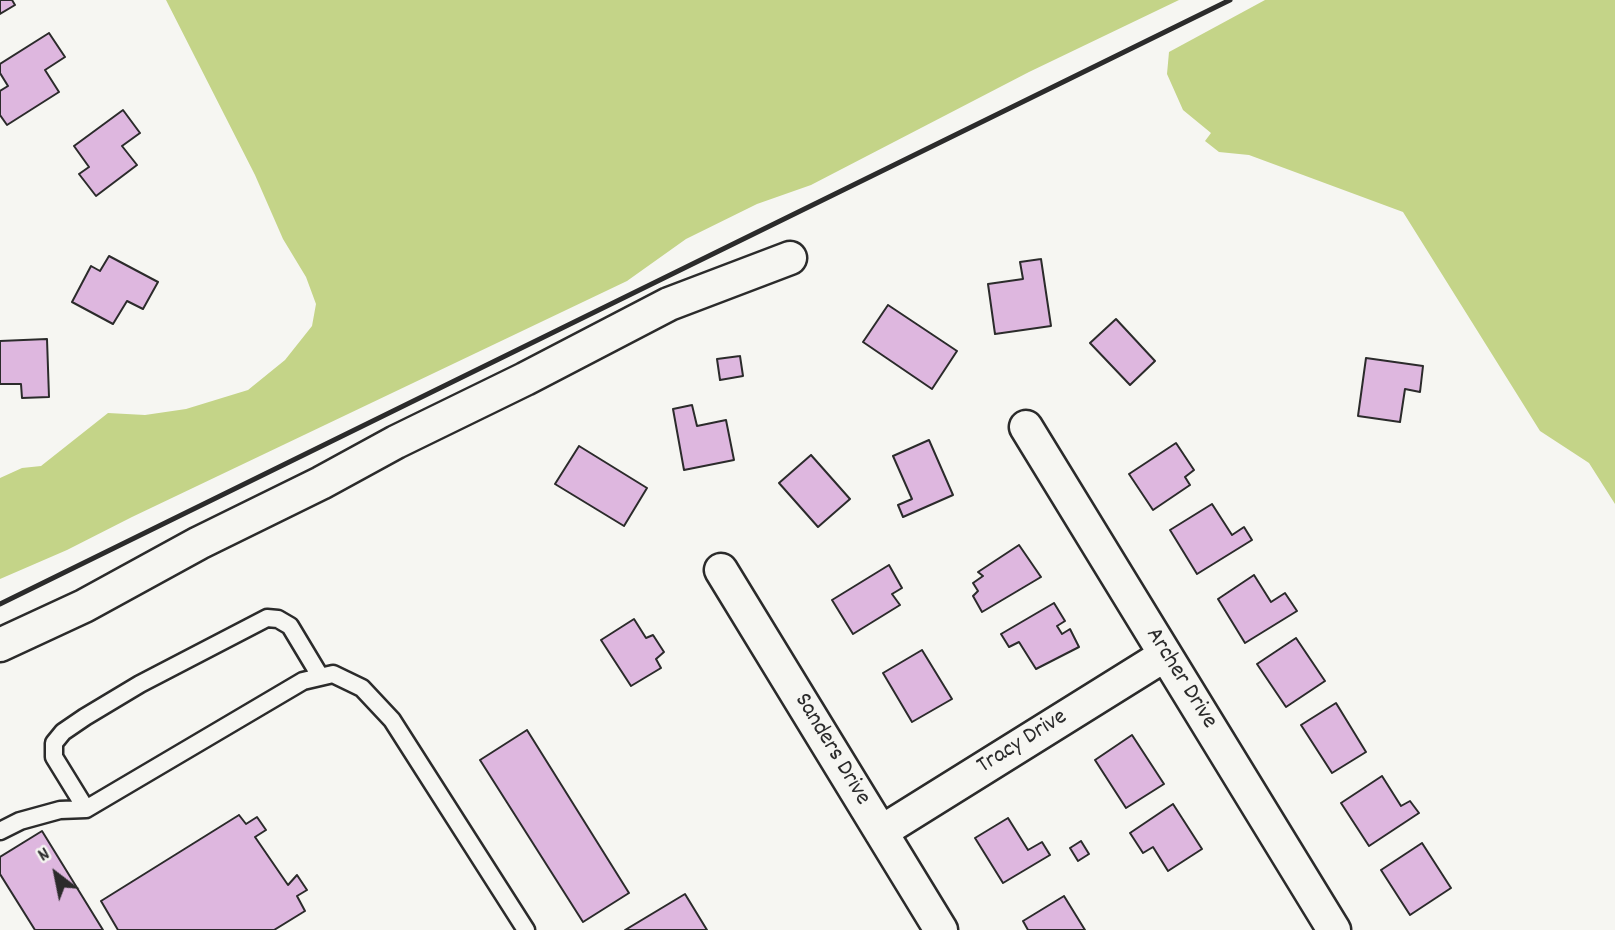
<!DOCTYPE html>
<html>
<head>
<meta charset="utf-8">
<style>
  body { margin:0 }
  #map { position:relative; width:1615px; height:930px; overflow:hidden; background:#f6f6f2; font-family:Dekko,sans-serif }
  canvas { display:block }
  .north { position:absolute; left:21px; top:839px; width:70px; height:70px; -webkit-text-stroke:5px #f6f6f2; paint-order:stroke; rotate:328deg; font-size:19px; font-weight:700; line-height:28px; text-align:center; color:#2b2b2b }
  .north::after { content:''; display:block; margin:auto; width:24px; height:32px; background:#2b2b2b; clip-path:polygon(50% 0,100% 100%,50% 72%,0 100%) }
</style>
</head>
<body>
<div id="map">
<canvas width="1615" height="930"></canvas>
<div class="north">N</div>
</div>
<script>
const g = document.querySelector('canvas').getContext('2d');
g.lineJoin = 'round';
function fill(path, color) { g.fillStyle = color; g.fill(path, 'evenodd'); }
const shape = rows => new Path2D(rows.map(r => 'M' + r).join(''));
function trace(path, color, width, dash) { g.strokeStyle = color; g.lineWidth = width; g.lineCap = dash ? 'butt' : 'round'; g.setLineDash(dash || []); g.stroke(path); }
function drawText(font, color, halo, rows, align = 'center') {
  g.font = font + ' Dekko,sans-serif'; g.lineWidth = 5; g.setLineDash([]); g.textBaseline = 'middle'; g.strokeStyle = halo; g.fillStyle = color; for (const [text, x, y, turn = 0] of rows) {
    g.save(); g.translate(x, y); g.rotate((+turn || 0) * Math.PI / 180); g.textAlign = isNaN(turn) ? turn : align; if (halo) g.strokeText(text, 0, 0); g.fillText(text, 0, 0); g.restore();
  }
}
fill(shape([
  [166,0,1179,0,1029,72,811,185,757,204,686,239,627,281,132,517,67,550,0,579,0,478,22,468,41,466,108,413,145,415,186,409,248,390,285,360,312,326,316,304,306,277,283,239,255,175],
  [1265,0,1615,0,1615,504,1589,463,1540,431,1403,212,1249,155,1219,152,1205,141,1211,133,1183,110,1167,74,1169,52]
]), '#c4d488');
const building = shape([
  [0,0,12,0,15,5,0,14,0,0],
  [49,33,65,57,45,70,59,92,7,125,0,115,0,91,8,86,0,73,0,64,49,33],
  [123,110,140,133,122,146,137,165,96,196,79,174,89,167,74,146,123,110],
  [109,256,158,282,143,309,127,301,113,324,72,302,91,266,100,271,109,256],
  [1041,259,1051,326,995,334,988,284,1023,279,1020,262,1041,259],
  [888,305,957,351,932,389,863,342,888,305],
  [1116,319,1155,361,1130,385,1090,343,1116,319],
  [47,339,49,397,22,398,21,384,0,384,0,341,47,339],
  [740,356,743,376,720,380,717,359,740,356],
  [1366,358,1423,366,1420,392,1405,389,1400,422,1358,416,1366,358],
  [692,405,697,426,726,420,734,460,684,470,673,409,692,405],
  [929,440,953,495,903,517,898,505,912,499,893,456,929,440],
  [1176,443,1194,470,1185,477,1190,485,1153,510,1129,474,1176,443],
  [579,446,647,488,624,526,555,484,579,446],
  [811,455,850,499,818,527,779,483,811,455],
  [1212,504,1232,535,1244,527,1252,540,1197,574,1170,530,1212,504],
  [1019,545,1041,577,982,612,973,596,978,591,973,583,983,576,978,572,1019,545],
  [889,565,902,588,892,594,900,605,853,634,832,600,889,565],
  [1254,575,1271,602,1285,593,1297,611,1245,643,1218,599,1254,575],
  [1054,603,1065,621,1057,626,1062,634,1070,629,1079,647,1036,669,1019,642,1009,647,1001,634,1054,603],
  [634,619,646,638,653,635,664,652,656,659,661,668,631,686,601,640,634,619],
  [1296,638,1325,681,1286,707,1257,664,1296,638],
  [922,650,952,699,912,722,883,673,922,650],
  [1336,703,1366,752,1332,773,1301,725,1336,703],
  [527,730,629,893,583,922,480,760,527,730],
  [1132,735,1164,784,1126,808,1095,760,1132,735],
  [1382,776,1401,806,1410,801,1419,813,1369,846,1341,803,1382,776],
  [1173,804,1202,849,1168,871,1153,847,1143,853,1130,833,1173,804],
  [239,815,246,824,257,817,266,830,255,837,288,885,297,875,307,890,297,896,305,911,274,930,118,930,101,901,239,815],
  [1008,818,1028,850,1042,842,1050,855,1003,883,975,838,1008,818],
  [42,831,103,930,35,930,0,874,0,857,42,831],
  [1081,841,1089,854,1078,861,1070,848,1081,841],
  [1422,843,1451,888,1410,915,1381,870,1422,843],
  [685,894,707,930,625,930,685,894],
  [1064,896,1085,930,1028,930,1023,921,1064,896]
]);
fill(building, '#deb7df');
trace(building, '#2b2b2b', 2);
const lane = shape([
  [86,809,54,757,54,743,63,732,85,717,140,684,267,618,278,619,290,626,320,676],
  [0,831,20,821,60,810,86,809,303,681,333,674,362,688,392,720,526,930]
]);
const street = shape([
  [1026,427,1334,930],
  [721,570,941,930],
  [0,645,84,606,199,543,321,483,396,442,525,379,669,304,790,258],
  [881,832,1165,655]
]);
trace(lane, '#2b2b2b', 21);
trace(street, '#2b2b2b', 37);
trace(lane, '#f6f6f2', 16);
trace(street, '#f6f6f2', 32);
trace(shape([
  [0,604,1230,0]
]), '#2b2b2b', 5);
drawText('24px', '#2b2b2b', '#f6f6f2', [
  ["Archer Drive",1180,679,58],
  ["Tracy Drive",1023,743,-32],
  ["Sanders Drive",831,750,59]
]);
</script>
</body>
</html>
